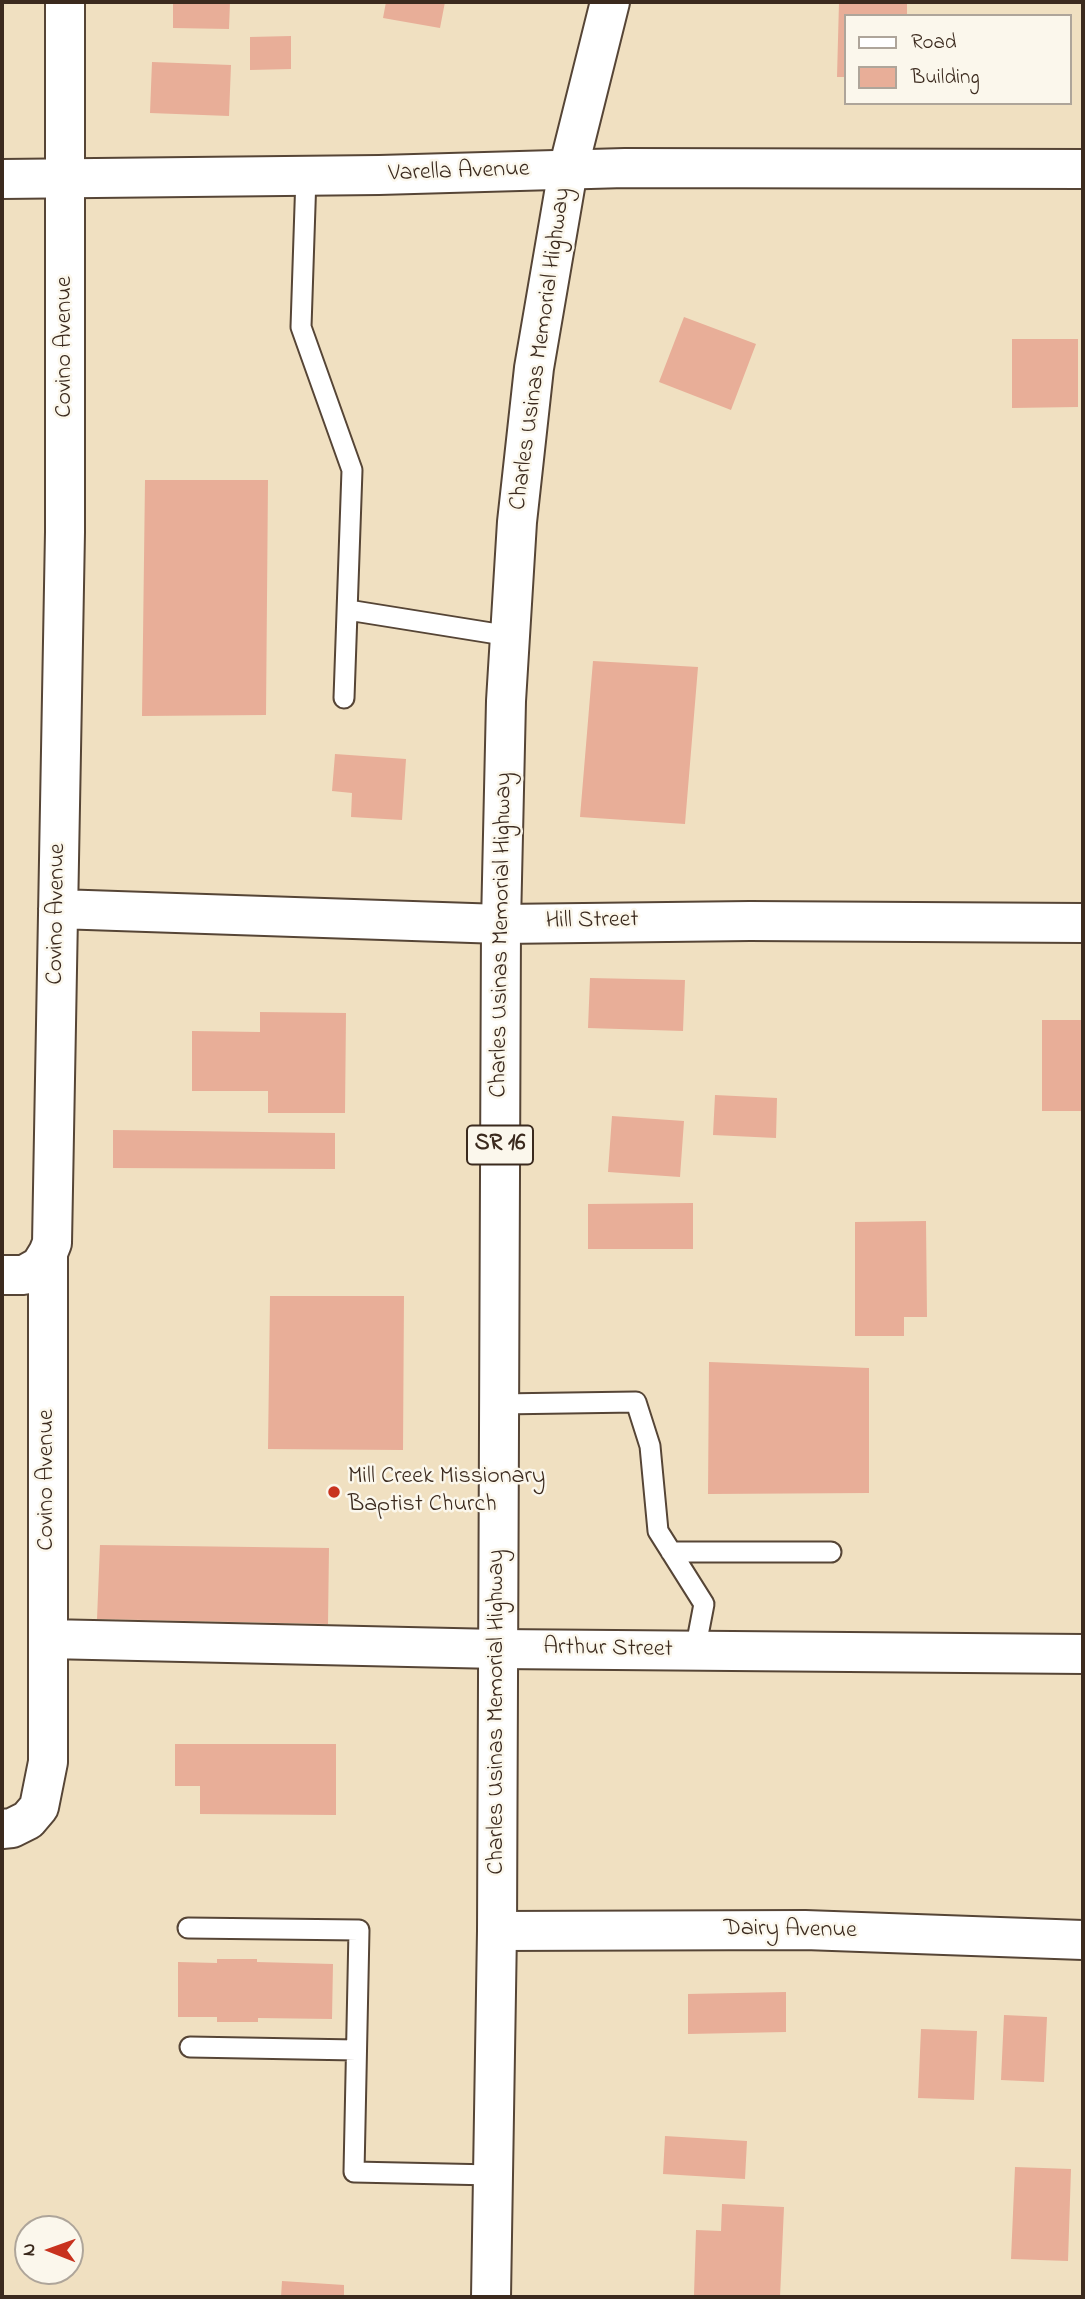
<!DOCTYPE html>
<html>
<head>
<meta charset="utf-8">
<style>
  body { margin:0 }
  #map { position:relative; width:1085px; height:2299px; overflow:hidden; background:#f0e0c1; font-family:"Indie Flower",sans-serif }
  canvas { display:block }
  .frame { position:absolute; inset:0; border:4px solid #3b2a1e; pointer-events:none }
  .legend { position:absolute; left:844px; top:14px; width:228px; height:91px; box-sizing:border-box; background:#fbf7ec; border:2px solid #aea59a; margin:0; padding:9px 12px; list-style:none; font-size:21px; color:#3b2a1e }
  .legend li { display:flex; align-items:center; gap:14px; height:35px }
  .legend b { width:35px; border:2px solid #aea59a }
  .north { position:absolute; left:14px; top:2215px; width:70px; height:70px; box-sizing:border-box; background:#fbf7ec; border:2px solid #aea59a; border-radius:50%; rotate:271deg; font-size:19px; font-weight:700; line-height:28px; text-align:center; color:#3b2a1e }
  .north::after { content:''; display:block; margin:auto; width:24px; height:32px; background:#c8321e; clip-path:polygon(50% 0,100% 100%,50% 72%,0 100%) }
</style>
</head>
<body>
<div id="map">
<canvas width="1085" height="2299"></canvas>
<div class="frame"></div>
<ul class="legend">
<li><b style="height:9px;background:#fff"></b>Road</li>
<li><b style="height:19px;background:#e8ae98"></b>Building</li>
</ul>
<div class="north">N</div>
</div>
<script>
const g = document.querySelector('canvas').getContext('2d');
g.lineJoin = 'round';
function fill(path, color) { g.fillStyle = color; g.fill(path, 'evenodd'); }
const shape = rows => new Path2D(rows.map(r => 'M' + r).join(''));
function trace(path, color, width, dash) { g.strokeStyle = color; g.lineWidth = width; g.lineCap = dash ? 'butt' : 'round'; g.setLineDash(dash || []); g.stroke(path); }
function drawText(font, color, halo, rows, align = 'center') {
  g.font = font + ' "Indie Flower",sans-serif'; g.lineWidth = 5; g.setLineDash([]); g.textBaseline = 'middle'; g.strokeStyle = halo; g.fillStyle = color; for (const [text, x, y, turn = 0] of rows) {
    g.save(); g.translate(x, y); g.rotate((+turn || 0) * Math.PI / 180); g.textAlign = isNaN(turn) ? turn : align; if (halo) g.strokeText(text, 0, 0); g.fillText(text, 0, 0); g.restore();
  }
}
fill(shape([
  [173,2,230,2,229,29,173,28],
  [386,2,445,2,440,28,383,18],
  [839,2,907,2,907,16,845,16,845,77,837,77],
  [291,36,291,69,250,70,250,37],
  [152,62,231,65,229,116,150,113],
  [684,317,756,344,731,410,659,382],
  [1012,339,1078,339,1078,407,1012,408],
  [145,480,268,480,266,715,142,716],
  [593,661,698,667,685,824,580,817],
  [335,754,406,759,402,820,351,817,352,793,332,791],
  [590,978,685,980,683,1031,588,1028],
  [260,1012,346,1013,345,1113,268,1113,268,1091,192,1091,192,1031,260,1032],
  [1042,1020,1083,1020,1083,1111,1042,1111],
  [715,1095,777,1098,776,1138,713,1135],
  [612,1116,684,1121,680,1177,608,1172],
  [113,1130,335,1133,335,1169,113,1168],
  [693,1203,693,1249,588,1249,588,1204],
  [926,1221,927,1317,904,1317,904,1336,855,1336,855,1222],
  [270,1296,404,1296,403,1450,268,1449],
  [709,1362,869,1368,869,1493,708,1494],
  [100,1545,329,1548,328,1624,97,1619],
  [175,1744,336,1744,336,1815,200,1814,200,1786,175,1786],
  [217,1959,257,1959,257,1962,333,1964,332,2019,258,2018,258,2022,217,2022,217,2017,178,2017,178,1962,217,1963],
  [786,1992,786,2032,688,2034,688,1994],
  [1004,2015,1047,2017,1044,2082,1001,2080],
  [921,2029,977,2031,974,2100,918,2098],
  [665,2136,747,2141,745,2179,663,2174],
  [1015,2167,1071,2169,1068,2261,1011,2259],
  [722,2204,784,2207,780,2297,694,2295,696,2230,721,2231],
  [282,2281,344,2285,344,2297,281,2297]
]), '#e8ae98');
const service = shape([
  [306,176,301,327,352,470,344,698],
  [348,610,510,636],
  [499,1404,636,1402,650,1446,658,1531,704,1604,695,1651],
  [671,1552,831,1552],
  [188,1928,359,1930,354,2172,493,2175],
  [190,2047,356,2050]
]);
const minor = shape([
  [58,909,501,924,750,921,1083,923],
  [2,1275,24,1275,40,1266,48,1253],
  [48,1639,498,1649,1083,1654],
  [2,1829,12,1828,28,1820,39,1807,48,1762,48,1253,52,1243,65,532,65,2],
  [497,1931,805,1930,1083,1940]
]);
const tertiary = shape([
  [2,179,379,175,625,168,1083,169]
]);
const trunk = shape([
  [491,2297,497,1931,501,924,506,701,517,522,534,368,568,170,610,2]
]);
trace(service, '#564536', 23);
trace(minor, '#564536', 42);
trace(tertiary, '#564536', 42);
trace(trunk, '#564536', 42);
trace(service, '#fff', 19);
trace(minor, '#fff', 38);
trace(tertiary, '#fff', 38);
trace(trunk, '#fff', 38);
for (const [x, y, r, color] of [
  [334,1492,7,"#c8321e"]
]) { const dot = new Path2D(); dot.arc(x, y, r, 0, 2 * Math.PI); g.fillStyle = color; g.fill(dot); trace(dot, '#fbf7ec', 2.5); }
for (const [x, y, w] of [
  [500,1145,66]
]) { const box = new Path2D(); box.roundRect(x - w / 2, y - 19.5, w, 39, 5); g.fillStyle = '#fbf7ec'; g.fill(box); trace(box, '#3b2a1e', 2); }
drawText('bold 23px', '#3b2a1e', null, [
  ["SR 16",500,1145]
]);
drawText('24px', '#3b2a1e', '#fbf7ec', [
  ["Varella Avenue",459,173,-2],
  ["Covino Avenue",66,347,-90],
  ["Charles Usinas Memorial Highway",542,349,-82],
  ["Covino Avenue",58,914,-89],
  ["Hill Street",592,922,-1],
  ["Charles Usinas Memorial Highway",503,935,-89],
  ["Covino Avenue",48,1480,-90],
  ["Arthur Street",608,1650,1],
  ["Charles Usinas Memorial Highway",498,1712,-90],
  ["Dairy Avenue",790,1931,1]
]);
drawText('24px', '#3b2a1e', '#fbf7ec', [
  ["Mill Creek Missionary",348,1478],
  ["Baptist Church",348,1506]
], 'left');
</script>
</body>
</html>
